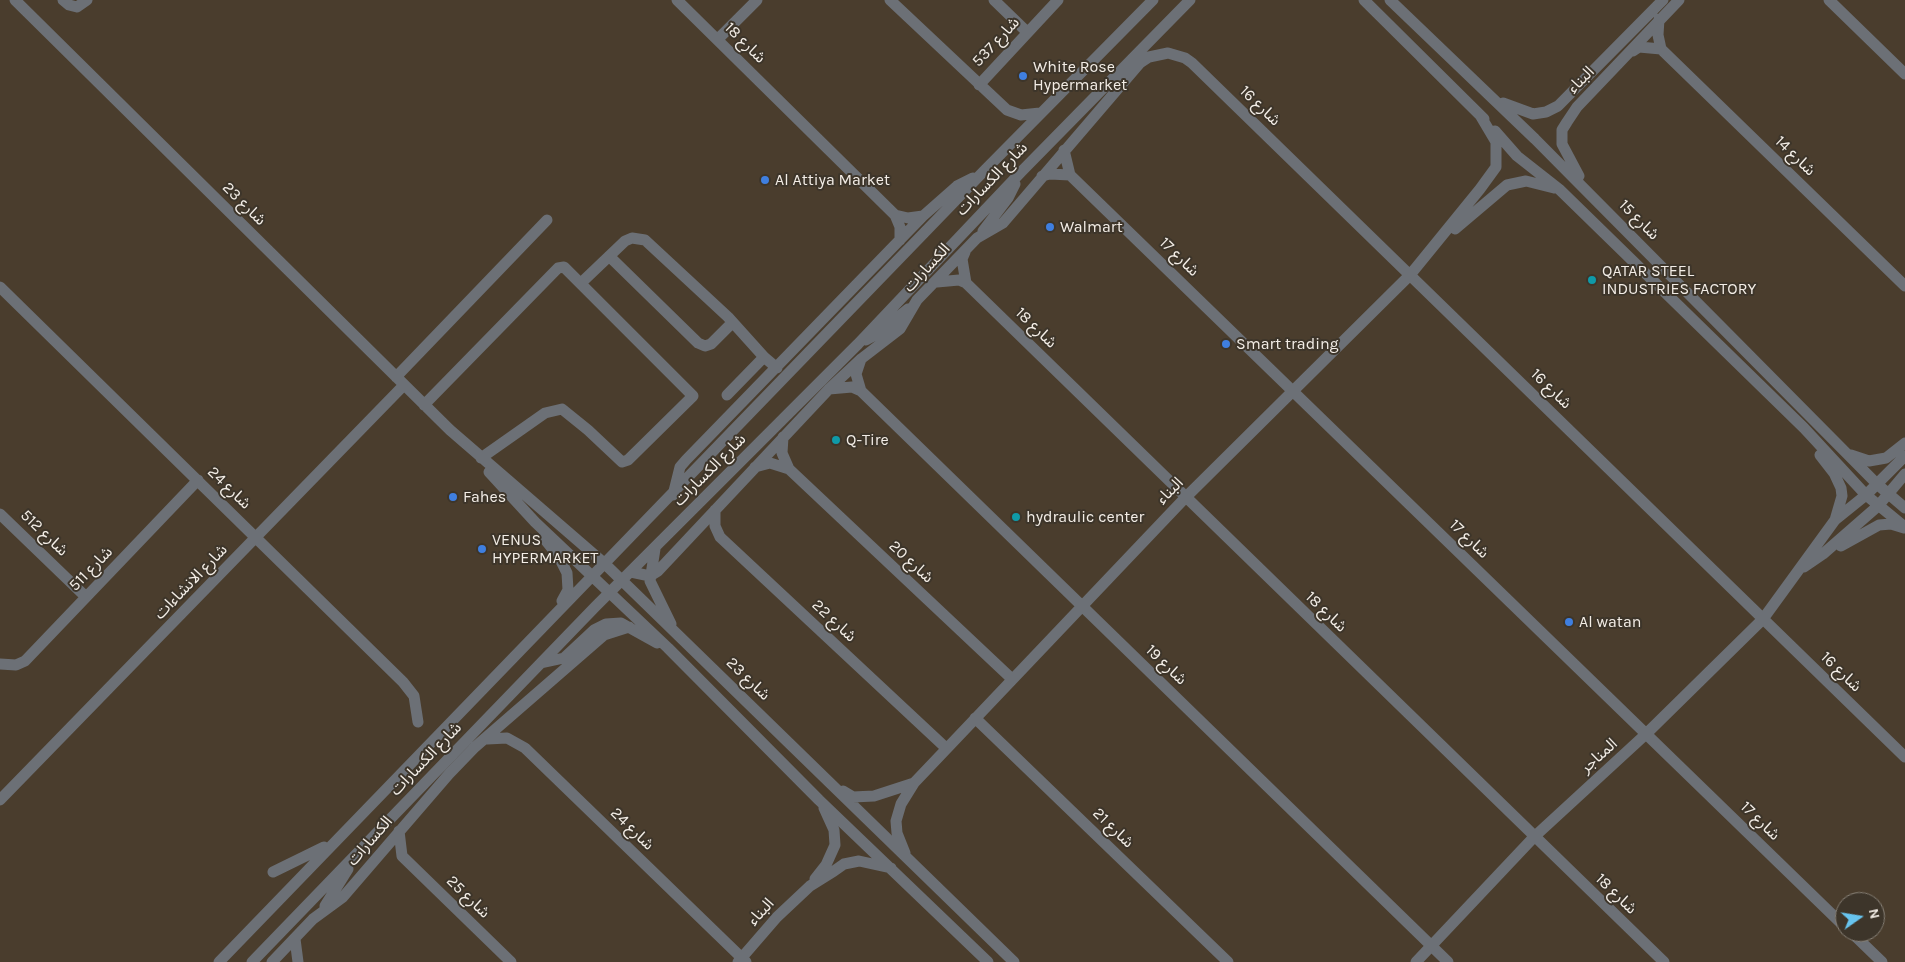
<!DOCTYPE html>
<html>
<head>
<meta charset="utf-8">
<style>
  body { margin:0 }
  #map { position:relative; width:1905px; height:962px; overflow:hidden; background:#3d352a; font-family:Karla,sans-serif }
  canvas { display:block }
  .north { position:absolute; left:1835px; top:892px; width:50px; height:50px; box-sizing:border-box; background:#3d352a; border:1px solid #867f75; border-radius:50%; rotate:77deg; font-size:14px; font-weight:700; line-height:20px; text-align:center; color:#f3ede6 }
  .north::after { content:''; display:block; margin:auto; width:18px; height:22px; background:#67c4ef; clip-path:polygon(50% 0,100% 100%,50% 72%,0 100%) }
</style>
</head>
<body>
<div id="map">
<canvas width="1905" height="962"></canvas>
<div class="north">N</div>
</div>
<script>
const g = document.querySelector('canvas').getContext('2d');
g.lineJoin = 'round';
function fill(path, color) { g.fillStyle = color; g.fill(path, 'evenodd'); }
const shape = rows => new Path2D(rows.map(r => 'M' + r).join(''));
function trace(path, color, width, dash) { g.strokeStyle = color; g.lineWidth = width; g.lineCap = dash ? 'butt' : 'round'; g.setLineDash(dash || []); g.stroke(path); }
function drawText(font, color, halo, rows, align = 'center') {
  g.font = font + ' Karla,"Noto Sans Arabic",sans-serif'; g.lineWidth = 4; g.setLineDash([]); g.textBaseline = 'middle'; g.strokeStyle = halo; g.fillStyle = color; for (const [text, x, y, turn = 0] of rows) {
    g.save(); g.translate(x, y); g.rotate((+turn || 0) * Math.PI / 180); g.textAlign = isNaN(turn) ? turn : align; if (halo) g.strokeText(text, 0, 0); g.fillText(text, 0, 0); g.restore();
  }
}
fill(shape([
  [0,0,1905,0,1905,962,0,962],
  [1845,902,1875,902,1875,932,1845,932]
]), '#4a3d2d');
trace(shape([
  [15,0,450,430,605,564,1014,962],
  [63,0,69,5,77,7,87,0],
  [677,0,895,215,900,227,900,240],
  [890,0,1007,110,1021,115,1040,113],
  [994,0,1027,32],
  [1364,0,1484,119],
  [1390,0,1535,139,1877,484,1905,508],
  [1829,0,1905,74],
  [1659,19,1658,35,1661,49],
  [718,39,757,0],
  [1633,51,1639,47,1661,49,1905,286],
  [979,85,1058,0],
  [1503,103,1533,114,1546,112,1558,106,1663,0],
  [1495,131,1517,156,1559,189,1804,428,1866,495,1905,527],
  [1064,150,1070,175,1845,927],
  [1042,176,1050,174,1070,175],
  [1579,176,1562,144,1562,130,1567,122,1577,107,1679,0],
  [895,215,908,218,923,216],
  [1455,229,1507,185,1526,181,1554,188],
  [983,231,1008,198,1015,184],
  [965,252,962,259,966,283],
  [609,256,698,343,705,346,711,344,732,323],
  [937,282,959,280,966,283,1664,962],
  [581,283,625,241,632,238,645,240,728,317,764,357,777,368],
  [0,287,403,682,414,696,418,722],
  [866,340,877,334,908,309],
  [861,359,856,374,861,391],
  [396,377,547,220],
  [829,389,852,387,861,391,1448,962],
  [727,395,764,357],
  [424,405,558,268,564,267,693,396,628,460,622,462,588,430,562,409,545,413,481,458],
  [783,437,782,453,789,469,1012,679],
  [1820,455,1834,473,1841,488,1842,496,1835,520],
  [1851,455,1869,461,1886,458,1905,443],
  [755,467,770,463,789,469],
  [489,472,535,522,668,648,819,800,988,962],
  [673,495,680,467,686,460,923,216,957,186,973,178],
  [715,510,715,526,720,537,946,748],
  [0,514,86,597],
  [543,537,559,557,567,573,568,590,562,601],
  [1841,546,1879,525,1891,524,1904,528],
  [655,549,650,581,671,624],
  [1804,567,1823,554,1878,506,1905,474],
  [631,572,650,576,658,571,829,389,861,359,900,329,917,300,977,238,1003,223,1140,63,1149,57,1168,53,1185,58,1192,63,1905,757],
  [541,663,564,658,594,630,606,624,621,623,657,643],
  [0,664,16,665,25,661,198,480],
  [975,718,1228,962],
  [487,739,507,738,525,748,746,962],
  [843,791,853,797,874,796,914,783],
  [0,800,404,385],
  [399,831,402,856,511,962],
  [905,853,897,833,896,821,901,804,914,783,1185,498,1410,275,1480,189,1496,167,1496,142,1480,115],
  [273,872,324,847],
  [815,879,826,865,835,845,834,830,824,808],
  [325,906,348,869],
  [1851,932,1882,962],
  [295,939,298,962],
  [219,962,983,172,1153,0],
  [252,962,595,607,858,344,1021,172,1190,0],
  [272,962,313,919,343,897,449,774,475,747,604,635,629,627],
  [738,962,777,917,810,886,834,871,844,864,859,861,891,868],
  [1416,962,1534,837,1646,734,1763,619,1835,520,1866,495,1905,456]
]), '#6c7076', 11);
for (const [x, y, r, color] of [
  [1023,76,5,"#3f7fe0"],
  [765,180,5,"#3f7fe0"],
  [1050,227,5,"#3f7fe0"],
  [1592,280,5,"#0f9aa8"],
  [1226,344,5,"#3f7fe0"],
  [836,440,5,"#0f9aa8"],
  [453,497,5,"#3f7fe0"],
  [1016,517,5,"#0f9aa8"],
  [482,549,5,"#3f7fe0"],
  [1569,622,5,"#3f7fe0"]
]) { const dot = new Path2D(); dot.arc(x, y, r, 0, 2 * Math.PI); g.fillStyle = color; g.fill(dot); trace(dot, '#3d352a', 2); }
drawText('16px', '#f3ede6', '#3d352a', [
  ["شارع 537",996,42,-47],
  ["شارع 18",745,43,45],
  ["البناء",1581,80,-45],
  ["شارع 16",1260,106,44],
  ["شارع 14",1795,156,44],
  ["شارع الكسارات",992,179,-46],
  ["شارع 23",244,204,45],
  ["شارع 15",1639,220,45],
  ["شارع 17",1179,257,44],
  ["الكسارات",927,268,-47],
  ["شارع 18",1036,328,44],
  ["شارع 16",1551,389,44],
  ["شارع الكسارات",710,470,-45],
  ["شارع 24",229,488,44],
  ["البناء",1170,491,-45],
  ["شارع 512",44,533,44],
  ["شارع 17",1469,539,44],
  ["شارع 20",911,562,43],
  ["شارع 511",91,569,-46],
  ["شارع الانشاءات",191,582,-46],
  ["شارع 18",1326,612,44],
  ["شارع 22",834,621,43],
  ["شارع 19",1166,665,44],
  ["شارع 16",1841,672,44],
  ["شارع 23",748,679,44],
  ["المناجر",1599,756,-42],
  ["شارع الكسارات",426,759,-46],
  ["شارع 17",1760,821,44],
  ["شارع 21",1113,828,44],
  ["شارع 24",632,829,44],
  ["الكسارات",370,841,-49],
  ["شارع 18",1616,894,44],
  ["شارع 25",468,897,44],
  ["البناء",761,912,-47]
]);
drawText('16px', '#f3ede6', '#3d352a', [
  ["White Rose",1033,67],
  ["Hypermarket",1033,85],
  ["Al Attiya Market",775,180],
  ["Walmart",1060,227],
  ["QATAR STEEL",1602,271],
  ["INDUSTRIES FACTORY",1602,289],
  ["Smart trading",1236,344],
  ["Q-Tire",846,440],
  ["Fahes",463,497],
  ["hydraulic center",1026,517],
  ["VENUS",492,540],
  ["HYPERMARKET",492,558],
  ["Al watan",1579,622]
], 'left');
</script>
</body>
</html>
